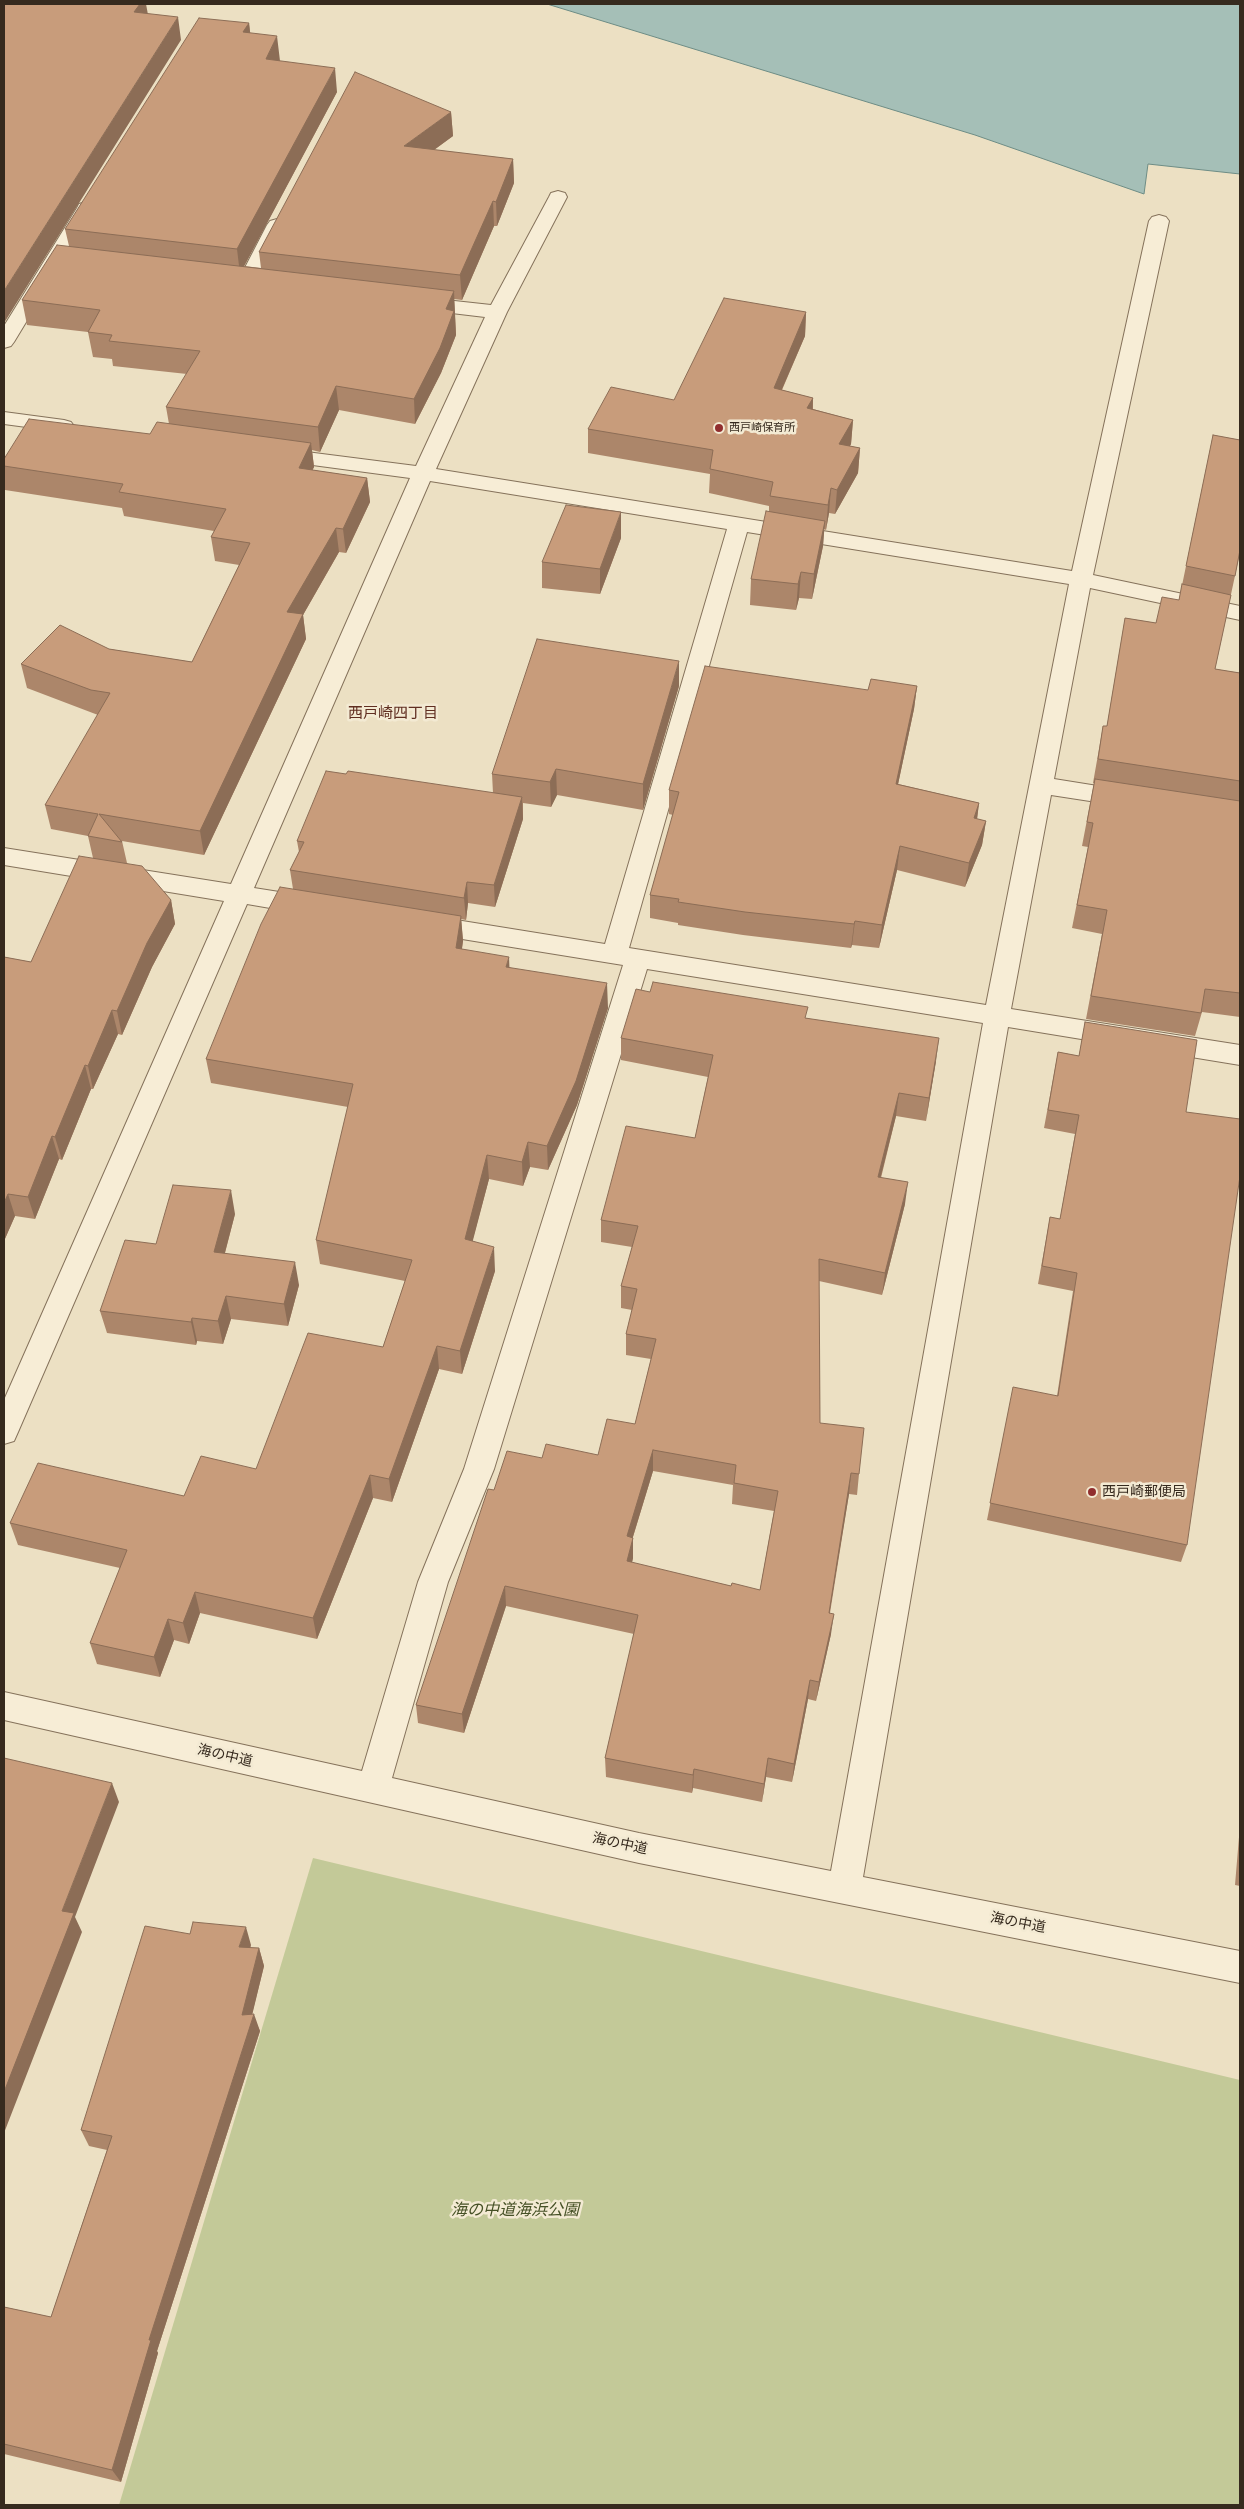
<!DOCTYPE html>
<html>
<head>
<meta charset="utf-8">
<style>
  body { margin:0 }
  #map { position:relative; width:1244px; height:2509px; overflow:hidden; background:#ece0c3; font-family:Merriweather,serif }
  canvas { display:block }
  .frame { position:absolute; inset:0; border:5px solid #362a1e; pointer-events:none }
</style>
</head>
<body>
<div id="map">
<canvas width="1244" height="2509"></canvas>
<div class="frame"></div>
</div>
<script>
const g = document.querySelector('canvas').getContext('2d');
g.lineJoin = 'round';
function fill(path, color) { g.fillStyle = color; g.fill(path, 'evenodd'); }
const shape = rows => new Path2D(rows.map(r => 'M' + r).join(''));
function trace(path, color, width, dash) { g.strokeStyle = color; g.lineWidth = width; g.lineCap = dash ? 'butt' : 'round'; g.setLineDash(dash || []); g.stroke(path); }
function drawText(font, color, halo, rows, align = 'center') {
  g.font = font + ' Merriweather,"Noto Sans JP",serif'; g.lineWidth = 5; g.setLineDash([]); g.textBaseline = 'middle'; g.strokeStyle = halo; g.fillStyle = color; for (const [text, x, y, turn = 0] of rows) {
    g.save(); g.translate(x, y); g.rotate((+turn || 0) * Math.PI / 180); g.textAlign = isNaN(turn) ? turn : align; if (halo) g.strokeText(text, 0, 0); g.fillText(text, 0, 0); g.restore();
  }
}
fill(shape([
  [313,1858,1240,2080,1240,2505,119,2505]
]), '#c3c998');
const water = shape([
  [547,4,1240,4,1240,174,1148,164,1144,194,975,135,547,4]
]);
fill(water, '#a5bfb7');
trace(water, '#6d8c85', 1);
const minor = shape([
  [558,191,565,193,567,197,507,312,436,469,1072,571,1149,221,1152,217,1159,215,1166,217,1169,221,1093,575,1240,606,1240,620,1090,588,1054,779,1129,791,1137,793,1141,799,1137,805,1129,807,1051,795,1011,1009,1240,1045,1240,1065,1008,1027,863,1877,1240,1951,1240,1983,639,1863,4,1720,4,1692,362,1771,418,1582,464,1469,623,965,425,933,416,930,413,924,416,918,425,915,605,944,727,529,430,481,254,888,311,897,320,900,323,906,320,912,311,915,247,904,18,1432,14,1441,4,1444,4,1400,224,901,4,865,4,848,231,884,410,478,275,460,268,459,265,454,268,449,275,448,416,466,485,317,418,309,411,307,408,303,411,299,418,297,491,305,549,197,551,193,558,191],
  [747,532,1069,584,986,1005,629,948,747,532],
  [647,969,983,1023,831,1871,639,1833,392,1778,448,1582,494,1469,647,969],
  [86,202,93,204,95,208,14,342,11,346,4,348,4,326,77,208,79,204,86,202],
  [277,219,284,221,287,225,257,283,254,287,240,287,237,283,267,225,270,221,277,219],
  [4,412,64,420,71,422,74,426,71,430,64,432,4,424,4,412]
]);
trace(minor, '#85725b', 2);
fill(minor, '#f7edd6');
fill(shape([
  [249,23,250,33,280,61,337,92,244,266,261,268,259,252,451,112,453,136,434,150,513,159,514,183,497,226,494,226,462,300,454,299,456,335,441,373,415,424,339,410,320,452,312,450,314,467,312,470,367,478,370,502,346,553,339,552,303,615,306,639,204,855,122,841,127,863,171,900,175,924,152,967,122,1035,118,1034,93,1089,91,1089,62,1160,59,1159,35,1219,15,1216,4,1241,4,957,31,962,93,858,88,836,51,829,45,805,98,715,27,688,21,664,109,649,192,662,239,565,215,561,211,537,214,531,124,516,122,508,5,490,4,484,4,459,150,434,169,424,166,407,187,374,113,366,112,359,93,357,88,332,27,325,22,300,69,246,65,229],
  [806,312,805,336,782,390,813,398,813,409,853,420,851,444,850,446,860,448,858,473,835,514,829,513,826,530,824,529,823,546,812,599,799,598,796,610,750,605,751,579,769,512,769,506,709,493,710,474,588,453,588,429,674,400],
  [1213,435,1240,440,1240,557,1239,557,1215,669,1240,673,1240,1017,1202,1012,1195,1036,1086,1019,1102,934,1072,928,1088,847,1082,846,1094,783,1093,783,1099,749,1103,726,1107,726,1125,618,1156,623,1179,600],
  [621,538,600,594,542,588,542,562],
  [679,686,643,810,557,795,551,807,523,803,523,819,495,907,468,903,466,920,461,919,463,941,462,949,509,967,608,1008,577,1105,548,1170,530,1167,523,1186,489,1179,472,1242,495,1271,462,1374,439,1369,392,1502,373,1498,317,1639,200,1613,189,1644,174,1640,160,1677,97,1664,90,1643,120,1568,18,1545,10,1523,184,1496,256,1469,383,1347,405,1281,320,1264,316,1240,348,1107,211,1083,206,1059,293,889,290,870,299,852,297,841,346,774,493,793,492,774],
  [917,686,914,709,898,784,979,803,977,819,986,821,982,845,965,887,897,870,879,948,852,945,851,948,743,935,678,925,678,923,650,918,650,895,673,815,669,814,669,790,868,690],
  [807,1018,936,1061,926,1121,896,1116,881,1178,905,1204,882,1295,819,1281,820,1423,859,1474,857,1495,849,1494,830,1613,831,1634,816,1701,808,1699,792,1782,766,1777,762,1802,693,1788,692,1793,606,1777,605,1758,634,1634,506,1606,464,1733,418,1723,416,1705,494,1490,542,1458,598,1455,635,1424,651,1359,626,1355,626,1334,632,1310,621,1308,621,1286,632,1247,601,1242,601,1220,695,1138,708,1077,621,1060,621,1038],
  [653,1471,733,1485,732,1504,774,1511,760,1590,731,1586,632,1563,633,1558,633,1537],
  [1085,1022,1186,1112,1187,1545,1181,1562,987,1520,1010,1404,1057,1396,1073,1291,1038,1284,1050,1217,1060,1219,1075,1134,1044,1128,1058,1052,1079,1056],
  [235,1214,225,1253,299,1285,288,1326,231,1319,223,1344,197,1341,196,1345,107,1333,100,1311,156,1244],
  [1240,1825,1240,1886,1235,1885],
  [251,1945,250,1948,259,1948,264,1966,252,2014,260,2031,157,2351,158,2353,121,2482,4,2454,4,2307,51,2317,107,2150,89,2146,81,2130]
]), '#ac866a');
fill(shape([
  [136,4,146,4,149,20,134,12],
  [178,17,181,40,4,323,4,291],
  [249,23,252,48,243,32],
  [277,36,280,61,266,59],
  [335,68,337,92,240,274,237,249],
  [451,112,453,136,405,171,404,146],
  [513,159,514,183,497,226,496,202],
  [493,201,494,226,462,300,460,275],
  [454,291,456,335,441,373,415,424,414,399,446,309],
  [806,312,805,336,772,412,774,388],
  [336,386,339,410,320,452,318,427],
  [813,398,812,422,807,408],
  [853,420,851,444,837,469,839,444],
  [311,443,314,467,302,493,299,468],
  [860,448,858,473,835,514,837,490],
  [367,478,370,502,346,553,343,529],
  [831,488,829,513,826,530,828,505],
  [621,512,621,538,600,594,600,569],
  [825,521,823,546,812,599,814,574],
  [336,528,339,552,303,615,306,639,204,855,200,831,287,612],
  [801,572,799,598,796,610,798,584],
  [679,661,679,686,643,810,643,784],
  [917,686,914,709,893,808,896,784],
  [556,769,557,795,551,807,550,782],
  [522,797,523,819,495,907,494,885],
  [979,803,976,827,974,818],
  [986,821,982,845,965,887,969,863],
  [900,846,897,870,879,948,882,925],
  [467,882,468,903,466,920,464,898],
  [171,900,175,924,152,967,122,1035,117,1011,147,943],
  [461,916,463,941,458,973,456,948],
  [855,921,852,945,851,948,854,924],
  [509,957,510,982,506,967],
  [607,983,608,1008,577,1105,548,1170,547,1146],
  [112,1010,118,1034,93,1089,88,1066],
  [939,1038,936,1061,926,1121,929,1098],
  [85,1065,91,1089,62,1160,55,1137],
  [899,1093,896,1116,875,1199,878,1177],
  [52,1136,59,1159,35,1219,28,1197],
  [528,1142,530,1167,523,1186,522,1162],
  [487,1155,489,1179,467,1263,465,1239],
  [908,1182,905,1204,882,1295,885,1273],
  [231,1190,235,1214,219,1275,214,1252],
  [8,1194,15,1216,4,1241,4,1203],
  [494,1247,495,1271,462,1374,460,1351],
  [295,1262,299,1285,288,1326,284,1304],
  [226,1296,231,1319,223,1344,218,1321],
  [192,1318,197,1341,196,1345,191,1322],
  [437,1346,439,1369,392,1502,389,1479],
  [653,1450,653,1471,627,1556,627,1536],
  [851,1473,849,1494,826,1633,829,1613],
  [370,1475,373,1498,317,1639,313,1618],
  [633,1538,633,1558,627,1581,627,1561],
  [505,1586,506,1606,464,1733,462,1714],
  [195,1592,200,1613,189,1644,183,1623],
  [834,1614,831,1634,816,1701,819,1682],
  [168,1619,174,1640,160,1677,154,1657],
  [810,1680,808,1699,792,1782,794,1764],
  [768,1758,766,1777,762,1802,764,1784],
  [694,1769,693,1788,692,1793,693,1775],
  [112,1783,119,1802,75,1917,82,1932,4,2133,4,2092,62,1911],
  [246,1927,251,1945,245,1965,239,1947],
  [259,1948,264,1966,248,2032,242,2015],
  [254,2014,260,2031,157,2351,158,2353,121,2482,112,2470,149,2340]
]), '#8c6d56');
const building = shape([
  [4,4,140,4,134,12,178,17,4,291,4,4],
  [199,18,249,23,243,32,277,36,266,59,335,68,237,249,65,229,199,18],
  [355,72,451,112,404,146,513,159,496,202,493,201,460,275,259,252,355,72],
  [57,245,454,291,446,309,454,311,440,348,414,399,336,386,318,427,166,407,200,351,109,341,112,335,88,332,100,310,22,300,57,245],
  [724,298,806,312,774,388,813,398,807,408,853,420,839,444,860,448,837,490,831,488,828,505,770,496,773,482,710,469,713,450,588,429,611,387,674,400,724,298],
  [29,419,150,434,157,422,311,443,299,468,367,478,343,529,336,528,287,612,303,614,200,831,99,814,122,842,88,836,98,814,45,805,110,693,91,690,21,664,60,625,109,649,192,662,250,543,211,537,226,509,119,492,123,484,4,466,4,459,29,419],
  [1213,435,1240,440,1240,550,1235,576,1186,566,1213,435],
  [566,505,621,512,600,569,542,562,566,505],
  [766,511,825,521,814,574,801,572,798,584,751,579,766,511],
  [1182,584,1231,595,1215,669,1240,673,1240,781,1098,759,1103,726,1107,726,1125,618,1156,623,1162,597,1179,600,1182,584],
  [537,639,679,661,643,784,556,769,550,782,492,774,537,639],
  [705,666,868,690,871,679,917,686,896,784,979,803,974,818,986,821,969,863,900,846,882,925,855,921,854,924,745,912,678,902,679,899,650,895,679,792,669,790,705,666],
  [326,771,346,774,348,771,522,797,494,885,467,882,464,898,290,870,304,842,297,841,326,771],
  [1095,779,1240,801,1240,993,1205,989,1201,1013,1091,996,1107,910,1077,905,1093,823,1087,822,1095,779],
  [79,856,142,866,171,900,147,943,117,1011,112,1010,88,1066,85,1065,55,1137,52,1136,28,1197,8,1194,4,1203,4,957,31,962,79,856],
  [280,887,461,916,456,948,509,957,506,967,607,983,576,1081,547,1146,528,1142,522,1162,487,1155,465,1239,494,1247,460,1351,437,1346,389,1479,370,1475,313,1618,195,1592,183,1623,168,1619,154,1657,90,1643,127,1550,10,1523,38,1463,184,1496,201,1456,256,1469,308,1333,383,1347,412,1260,316,1240,353,1084,206,1059,261,924,280,887],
  [653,982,808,1007,805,1018,939,1038,929,1098,899,1093,878,1177,908,1182,885,1273,819,1259,820,1423,864,1428,859,1474,851,1473,829,1613,834,1614,819,1682,810,1680,794,1764,768,1758,764,1784,694,1769,693,1775,605,1758,638,1615,505,1586,462,1714,416,1705,488,1489,494,1490,507,1451,542,1458,546,1444,598,1455,607,1419,635,1424,656,1339,626,1334,637,1289,621,1286,638,1226,601,1220,626,1126,695,1138,713,1055,621,1038,636,989,650,992,653,982],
  [653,1450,736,1465,734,1483,778,1491,760,1590,732,1583,731,1586,627,1561,633,1538,627,1536,653,1450],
  [1085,1022,1197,1040,1186,1112,1240,1119,1240,1176,1187,1545,990,1503,1013,1387,1058,1396,1077,1273,1042,1266,1050,1217,1060,1219,1079,1115,1048,1110,1058,1052,1079,1056,1085,1022],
  [173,1185,231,1190,214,1252,295,1262,284,1304,226,1296,218,1321,192,1318,191,1322,100,1311,125,1240,156,1244,173,1185],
  [4,1758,112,1783,62,1911,74,1913,4,2092,4,1758],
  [193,1922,246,1927,239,1947,259,1948,242,2015,254,2014,149,2340,151,2340,112,2470,4,2444,4,2307,51,2317,112,2136,81,2130,145,1926,190,1934,193,1922]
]);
fill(building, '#c89c7b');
trace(building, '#8c6d56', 1);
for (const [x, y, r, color] of [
  [719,428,5,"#912e2e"],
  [1092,1492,5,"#912e2e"]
]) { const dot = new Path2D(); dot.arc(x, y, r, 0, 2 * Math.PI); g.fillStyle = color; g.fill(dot); trace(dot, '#f3ead3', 2); }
drawText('11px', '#362a1e', '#f3ead3', [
  ["西戸崎保育所",729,428]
], 'left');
drawText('14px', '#362a1e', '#f3ead3', [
  ["西戸崎郵便局",1102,1492]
], 'left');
drawText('14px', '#362a1e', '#f3ead3', [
  ["海の中道",225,1756,13],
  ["海の中道",620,1844,12],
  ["海の中道",1018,1923,11]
]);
drawText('15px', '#602e20', '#f3ead3', [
  ["西戸崎四丁目",393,714]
]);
drawText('italic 16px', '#465126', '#f3ead3', [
  ["海の中道海浜公園",515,2210]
]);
</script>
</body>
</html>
